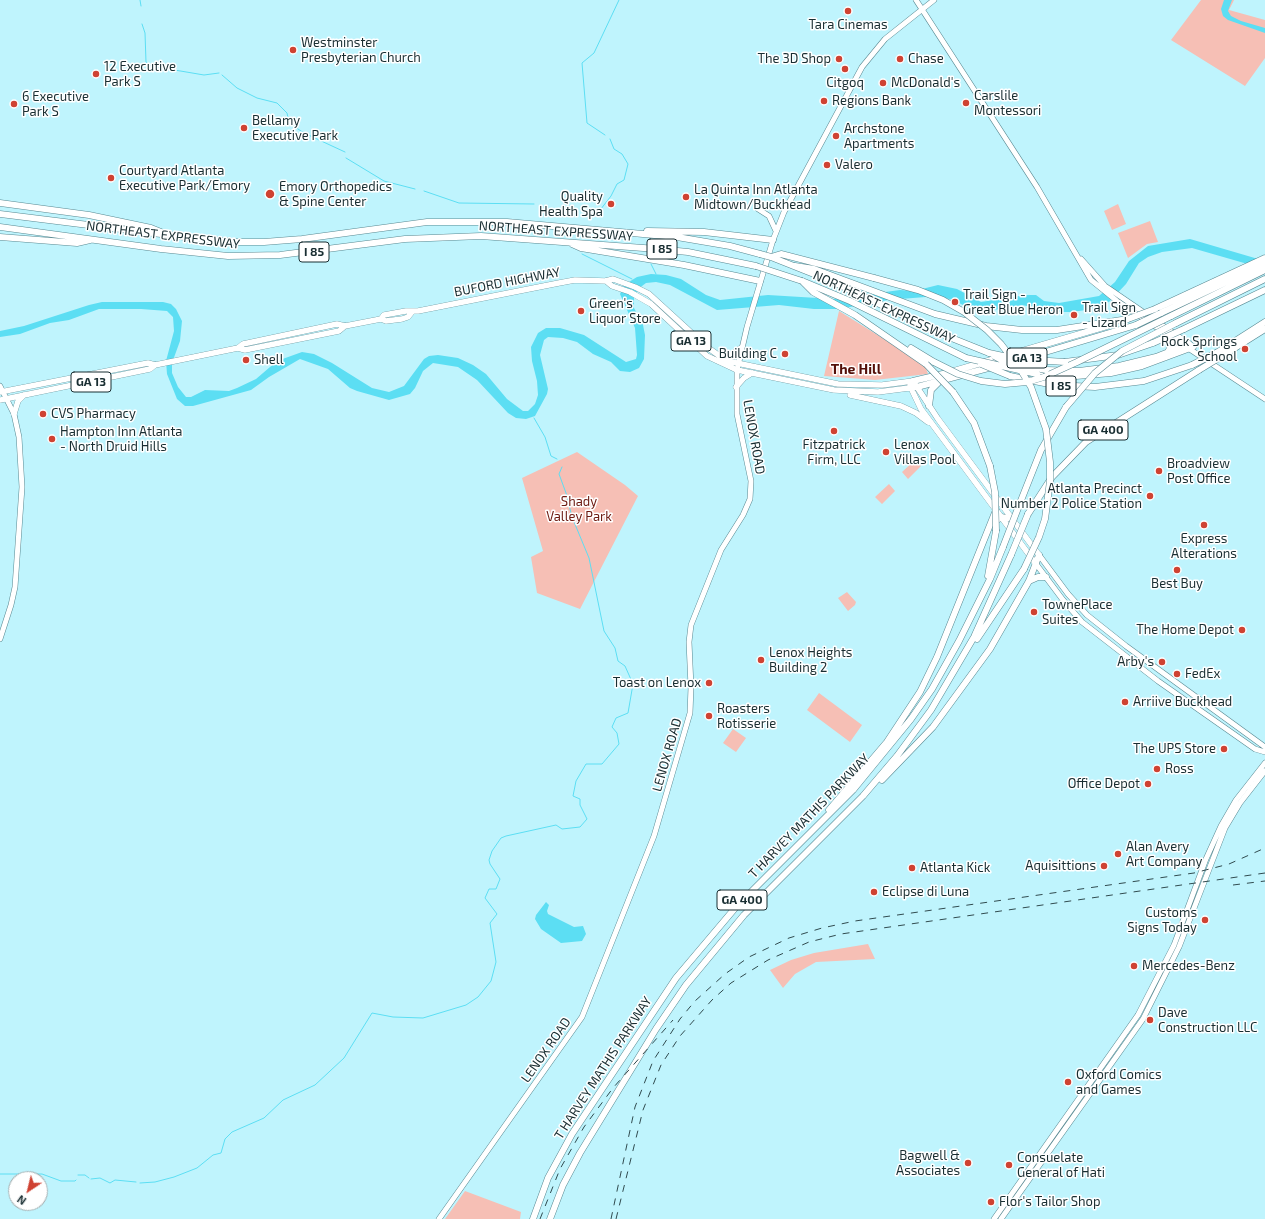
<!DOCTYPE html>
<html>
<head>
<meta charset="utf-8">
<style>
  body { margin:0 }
  #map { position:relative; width:1265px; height:1219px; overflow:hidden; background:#bff4fd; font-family:"Exo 2",sans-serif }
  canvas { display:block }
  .north { position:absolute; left:8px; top:1171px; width:40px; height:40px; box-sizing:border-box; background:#fff; border:1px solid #a3abad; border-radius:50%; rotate:215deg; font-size:11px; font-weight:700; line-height:16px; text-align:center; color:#192e32 }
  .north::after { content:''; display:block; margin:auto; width:14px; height:18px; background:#cf4232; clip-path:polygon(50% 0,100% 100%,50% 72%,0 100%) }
</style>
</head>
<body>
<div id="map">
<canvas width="1265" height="1219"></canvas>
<div class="north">N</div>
</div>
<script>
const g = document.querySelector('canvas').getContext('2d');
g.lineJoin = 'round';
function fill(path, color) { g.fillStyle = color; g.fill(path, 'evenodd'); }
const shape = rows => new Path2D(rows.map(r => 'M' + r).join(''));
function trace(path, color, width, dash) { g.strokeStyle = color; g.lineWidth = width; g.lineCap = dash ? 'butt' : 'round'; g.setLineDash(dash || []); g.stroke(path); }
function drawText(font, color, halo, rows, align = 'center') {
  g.font = font + ' "Exo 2",sans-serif'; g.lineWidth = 3; g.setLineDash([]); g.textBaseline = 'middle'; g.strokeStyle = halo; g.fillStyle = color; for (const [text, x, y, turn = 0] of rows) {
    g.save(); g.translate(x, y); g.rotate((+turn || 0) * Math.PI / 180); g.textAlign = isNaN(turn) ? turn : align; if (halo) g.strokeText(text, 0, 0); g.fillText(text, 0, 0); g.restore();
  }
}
fill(shape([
  [1201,0,1234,0,1229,10,1265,20,1265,58,1245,86,1171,40],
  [1118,204,1126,224,1112,230,1104,211],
  [1150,221,1158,242,1147,244,1128,258,1118,233],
  [839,311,908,354,926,368,928,374,875,380,824,376],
  [577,452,625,485,638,496,580,609,537,593,531,557,543,551,522,478],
  [915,460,921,466,908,479,902,472],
  [889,484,895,491,882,504,875,497],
  [847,592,856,602,855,605,848,611,838,598],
  [819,693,862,725,850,742,807,710],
  [733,729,746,738,736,752,723,743],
  [868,944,875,959,816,962,795,974,783,988,770,970,791,960,814,953],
  [465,1191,521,1212,520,1219,445,1219]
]), '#f6bfb5');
fill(shape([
  [1224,0,1232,0,1228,11,1231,16,1241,21,1265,28,1265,33,1228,20,1223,16,1221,9],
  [1190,239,1265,261,1265,269,1192,248,1162,252,1148,257,1139,263,1126,284,1109,302,1086,310,1071,312,1056,312,1022,305,983,312,971,309,953,300,938,296,888,300,839,309,814,309,779,305,717,310,670,285,656,282,646,283,638,289,634,298,634,308,643,325,645,335,644,359,639,368,630,372,620,371,611,362,593,354,577,342,563,338,548,337,544,340,540,355,548,389,547,394,535,416,526,419,516,418,508,413,477,380,458,367,433,363,423,371,415,388,410,394,389,400,357,391,350,388,328,369,300,359,269,377,251,390,193,406,185,406,177,399,167,374,166,361,174,331,173,317,167,311,141,309,99,309,69,320,50,323,20,334,0,337,0,331,24,326,89,305,102,302,163,302,171,304,176,309,182,321,180,341,172,363,172,373,178,387,186,397,191,397,205,390,229,391,237,388,256,379,277,361,302,352,314,354,332,363,372,388,389,392,404,386,424,359,429,356,438,355,458,358,473,365,486,374,507,399,523,411,528,411,535,404,538,395,537,381,532,361,531,347,538,333,546,328,560,328,584,335,626,362,636,359,637,355,635,328,620,294,624,285,637,277,651,274,666,275,681,279,706,295,720,300,768,295,834,299,900,290,914,291,938,285,957,289,981,302,1026,295,1036,295,1044,301,1059,303,1099,296,1115,282,1129,261,1148,246],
  [546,902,549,905,547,911,548,914,574,927,583,926,586,934,582,941,561,943,541,929,535,919,536,915]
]), '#5cdef3');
trace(shape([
  [140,0,141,6],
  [142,24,145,33,146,62,151,66,204,75,219,73],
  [222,75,237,88,257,98,277,103,287,113,289,123,304,133,345,152],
  [605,135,587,123,582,63,594,53,619,0],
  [346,158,384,181,415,189],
  [424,191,459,203,534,204],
  [597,214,611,196,617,184,624,180,628,164,622,154,614,149,610,139],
  [582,254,632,279],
  [651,264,656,274],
  [534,418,545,437,551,456,557,459],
  [0,1174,42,1174,61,1181,75,1181,76,1180],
  [78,1175,85,1175,89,1178],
  [91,1179,100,1178,110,1183,115,1180,136,1182],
  [140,1183,155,1182,174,1177,197,1168,213,1155,221,1153,225,1139,232,1132,264,1118,283,1100,315,1085,344,1058,372,1013,393,1017,423,1018,466,1005,478,997,491,981,496,962,490,923,497,914,485,898,489,889,496,889,500,879,490,864,489,860,492,851,501,838,506,836,556,825,562,829,580,827,587,819,580,805,580,799,573,796,576,781,586,764,602,764,619,744,617,733,612,727,616,718,628,713,633,684,625,666,618,661,615,648,604,631,589,558,572,517,566,493,559,474,562,467]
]), '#5cdef3', 1);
const secondary = shape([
  [916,0,1037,187,1091,280,1117,301,1265,399],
  [758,209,769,216,776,231],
  [1081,259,1105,286,1146,314],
  [1156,321,1191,345],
  [0,386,14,414,19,437,22,487,15,587,11,605,0,639],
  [1039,555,1068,594,1087,615,1126,646,1265,747],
  [1036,564,1063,600,1082,622,1158,681,1255,749,1265,752],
  [439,1219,582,1017,654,836,690,713,691,687,689,642,691,625,721,550,743,515,750,499,751,481,737,414,737,370,747,327,773,240,784,212,862,67,885,39,934,0],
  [994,1219,1138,1015,1174,945,1206,859,1221,826,1236,800,1265,763],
  [1001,1219,1143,1019,1179,947,1225,828,1240,803,1265,771]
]);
const primary = shape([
  [606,281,612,286,630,292,651,304,707,356,737,370,834,390,878,392,917,387],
  [381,319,384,315,406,311,418,311,559,283,575,280,606,281,613,279,635,287,649,294,707,347,721,357,732,362,838,384,882,385,913,381,938,419,1039,555],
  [675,343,691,342],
  [238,348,245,350,339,331,345,326],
  [722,357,732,354,741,348],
  [910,386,921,409,1036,564],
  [736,387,744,378,752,373],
  [0,392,148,363,155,365,238,348,243,344,337,324,345,326,381,319,386,321,402,319,408,317,412,312],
  [850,395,901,406,916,413,928,422],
  [0,400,150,369,155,365],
  [14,414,18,401,24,395]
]);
const highway = shape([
  [0,203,89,215,151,228,161,232],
  [0,214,201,239,236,242,264,242,302,239,427,222,507,222,677,237,730,246,760,254],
  [0,227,161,249,228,256,280,255,405,239,481,236,657,249,688,252,756,266],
  [647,231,704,232,773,240],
  [0,237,77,243,90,240],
  [572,244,581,248,684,265,760,281],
  [771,257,829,280,949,337,989,353],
  [771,257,781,254,874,278],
  [795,266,814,269,935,314,986,326,1022,330,1057,330,1128,319],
  [802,281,850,301,966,358],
  [803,282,813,292,855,315,926,364],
  [1155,309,1265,258],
  [1161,313,1265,264],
  [1171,316,1265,270],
  [1176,323,1265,279],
  [1184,329,1265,290],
  [911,348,934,362],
  [1168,352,1172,344,1169,336],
  [1218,352,1265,322],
  [1222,356,1265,329],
  [1022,359,1136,325],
  [1065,362,1118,355,1153,343],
  [1046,370,1079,371,1119,366,1156,357,1189,344],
  [1037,374,1076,376,1111,373,1142,366,1193,347],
  [1010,376,1054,385,1095,387,1144,381,1192,365],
  [913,381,947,373,1107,326],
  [917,387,992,367],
  [953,392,974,423,990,466],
  [929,406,931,390,938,383],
  [1020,503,1041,450,1066,407],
  [1028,514,1052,477,1086,442,1199,370],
  [993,523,1001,517,1012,519],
  [988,576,996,531],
  [1029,581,1038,577,1046,577],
  [977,639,1024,569],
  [882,780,933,727,990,649,1029,581,1039,555],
  [829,810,887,742,920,692,937,657,996,510],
  [533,1219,548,1178,572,1134,676,978,736,907,853,790,911,719,932,689,959,641,990,579,1003,547],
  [550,1219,563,1185,580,1153,656,1029,686,985,744,915,863,796,897,756,931,710,974,637,1011,555]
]);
trace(secondary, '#588992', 6);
trace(primary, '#588992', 6);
trace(highway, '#588992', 7);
trace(secondary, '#fff', 5);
trace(primary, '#fff', 5.5);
trace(highway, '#fff', 6);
trace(shape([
  [1233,885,1265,881],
  [540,1219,560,1169,584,1127,613,1088,673,1020],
  [611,1219,635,1107,653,1061,680,1019,695,1001,725,974,749,957,789,938,822,928,855,921,1194,873,1229,864,1265,848],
  [616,1219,643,1110,661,1065,680,1036,712,1000,731,983,768,960,809,942,841,934,1265,873]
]), '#304a4e', 1, [7, 7]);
const highwayBridge = shape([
  [760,254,771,257],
  [756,266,802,281],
  [874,278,918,290,943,300,964,312,987,330,1001,344,1020,369,1031,387,1046,429,1050,462,1050,481,1045,519,1039,537,1024,569],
  [1128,319,1155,309],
  [1136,325,1161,313],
  [1153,343,1184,329],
  [989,353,1017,359,1065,362],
  [994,356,1003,361,1046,370],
  [966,358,1037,374],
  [934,362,958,374,981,381,1005,384,1027,382,1044,377,1077,362,1171,316],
  [926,364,953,392],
  [981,364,1010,376],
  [1192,365,1218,352],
  [1199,370,1222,356],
  [1066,407,1095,373,1122,351,1176,323],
  [990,466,995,492,996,531],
  [1003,547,1020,503],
  [1011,555,1028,514]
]);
trace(highwayBridge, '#588992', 7, []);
trace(highwayBridge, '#fff', 6);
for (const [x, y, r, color] of [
  [848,11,4,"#cf4232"],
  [293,50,4,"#cf4232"],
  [839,59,4,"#cf4232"],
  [900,59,4,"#cf4232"],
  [845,69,4,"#cf4232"],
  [96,74,4,"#cf4232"],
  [883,83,4,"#cf4232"],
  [824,101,4,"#cf4232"],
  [966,103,4,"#cf4232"],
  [14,104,4,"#cf4232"],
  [244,128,4,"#cf4232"],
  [836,136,4,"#cf4232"],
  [827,165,4,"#cf4232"],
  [111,178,4,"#cf4232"],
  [270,194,5,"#cf4232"],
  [686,197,4,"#cf4232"],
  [611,204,4,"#cf4232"],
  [955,302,4,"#cf4232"],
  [581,311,4,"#cf4232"],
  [1074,315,4,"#cf4232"],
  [1245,349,4,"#cf4232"],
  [785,354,4,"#cf4232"],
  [246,360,4,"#cf4232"],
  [43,414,4,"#cf4232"],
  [834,431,4,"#cf4232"],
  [52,439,4,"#cf4232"],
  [886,452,4,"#cf4232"],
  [1159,471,4,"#cf4232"],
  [1150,496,4,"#cf4232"],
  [1204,525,4,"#cf4232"],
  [1177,570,4,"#cf4232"],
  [1034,612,4,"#cf4232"],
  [1242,630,4,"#cf4232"],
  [761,660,4,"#cf4232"],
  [1162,662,4,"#cf4232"],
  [1177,674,4,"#cf4232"],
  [709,683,4,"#cf4232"],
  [1125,702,4,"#cf4232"],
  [709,716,4,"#cf4232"],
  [1224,749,4,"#cf4232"],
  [1157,769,4,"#cf4232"],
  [1148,784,4,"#cf4232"],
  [1118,854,4,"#cf4232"],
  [1104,866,4,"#cf4232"],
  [912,868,4,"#cf4232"],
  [874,892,4,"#cf4232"],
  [1205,920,4,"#cf4232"],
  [1134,966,4,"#cf4232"],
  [1150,1020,4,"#cf4232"],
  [1068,1082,4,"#cf4232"],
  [968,1163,4,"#cf4232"],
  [1009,1165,4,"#cf4232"],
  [991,1202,4,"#cf4232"]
]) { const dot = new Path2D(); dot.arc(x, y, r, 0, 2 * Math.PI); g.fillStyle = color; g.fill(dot); trace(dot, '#fff', 1.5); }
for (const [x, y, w] of [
  [662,249,30],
  [314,252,30],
  [691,341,40],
  [1027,358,40],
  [91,382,40],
  [1061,386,30],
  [1103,430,50],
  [742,900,50]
]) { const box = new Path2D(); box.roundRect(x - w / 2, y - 10, w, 20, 3); g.fillStyle = '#fff'; g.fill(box); trace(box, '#192e32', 1); }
drawText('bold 12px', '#192e32', null, [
  ["I 85",662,249],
  ["I 85",314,252],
  ["GA 13",691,341],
  ["GA 13",1027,358],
  ["GA 13",91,382],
  ["I 85",1061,386],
  ["GA 400",1103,430],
  ["GA 400",742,900]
]);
drawText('13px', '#192e32', '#fff', [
  ["Tara Cinemas",848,25,"center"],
  ["Westminster",301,43],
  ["Presbyterian Church",301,58],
  ["The 3D Shop",831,59,"right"],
  ["Chase",908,59],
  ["12 Executive",104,67],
  ["Park S",104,82],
  ["Citgoq",845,83,"center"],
  ["McDonald's",891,83],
  ["Carslile",974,96],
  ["Montessori",974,111],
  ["6 Executive",22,97],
  ["Park S",22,112],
  ["Regions Bank",832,101],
  ["Bellamy",252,121],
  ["Executive Park",252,136],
  ["Archstone",844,129],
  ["Apartments",844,144],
  ["Valero",835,165],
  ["Courtyard Atlanta",119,171],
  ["Executive Park/Emory",119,186],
  ["Emory Orthopedics",279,187],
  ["& Spine Center",279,202],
  ["La Quinta Inn Atlanta",694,190],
  ["Midtown/Buckhead",694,205],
  ["Quality",603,197,"right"],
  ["Health Spa",603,212,"right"],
  ["Trail Sign -",963,295],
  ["Great Blue Heron",963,310],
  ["Green's",589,304],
  ["Liquor Store",589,319],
  ["Trail Sign",1082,308],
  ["- Lizard",1082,323],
  ["Rock Springs",1237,342,"right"],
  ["School",1237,357,"right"],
  ["Building C",777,354,"right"],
  ["Shell",254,360],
  ["CVS Pharmacy",51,414],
  ["Hampton Inn Atlanta",60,432],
  ["- North Druid Hills",60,447],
  ["Fitzpatrick",834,445,"center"],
  ["Firm, LLC",834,460,"center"],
  ["Lenox",894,445],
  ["Villas Pool",894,460],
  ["Broadview",1167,464],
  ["Post Office",1167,479],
  ["Atlanta Precinct",1142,489,"right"],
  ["Number 2 Police Station",1142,504,"right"],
  ["Express",1204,539,"center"],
  ["Alterations",1204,554,"center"],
  ["Best Buy",1177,584,"center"],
  ["TownePlace",1042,605],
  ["Suites",1042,620],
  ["The Home Depot",1234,630,"right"],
  ["Lenox Heights",769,653],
  ["Building 2",769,668],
  ["Arby's",1154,662,"right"],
  ["FedEx",1185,674],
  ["Toast on Lenox",701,683,"right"],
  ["Arriive Buckhead",1133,702],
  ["Roasters",717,709],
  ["Rotisserie",717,724],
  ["The UPS Store",1216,749,"right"],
  ["Ross",1165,769],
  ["Office Depot",1140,784,"right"],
  ["Alan Avery",1126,847],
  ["Art Company",1126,862],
  ["Aquisittions",1096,866,"right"],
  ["Atlanta Kick",920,868],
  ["Eclipse di Luna",882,892],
  ["Customs",1197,913,"right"],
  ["Signs Today",1197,928,"right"],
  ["Mercedes-Benz",1142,966],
  ["Dave",1158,1013],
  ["Construction LLC",1158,1028],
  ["Oxford Comics",1076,1075],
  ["and Games",1076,1090],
  ["Bagwell &",960,1156,"right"],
  ["Associates",960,1171,"right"],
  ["Consuelate",1017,1158],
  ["General of Hati",1017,1173],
  ["Flor's Tailor Shop",999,1202]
], 'left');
drawText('13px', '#192e32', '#fff', [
  ["NORTHEAST EXPRESSWAY",556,231,4],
  ["NORTHEAST EXPRESSWAY",163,235,7],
  ["BUFORD HIGHWAY",507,282,-11],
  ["NORTHEAST EXPRESSWAY",884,307,25],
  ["LENOX ROAD",754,437,80],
  ["LENOX ROAD",667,755,-74],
  ["T HARVEY MATHIS PARKWAY",809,816,-46],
  ["LENOX ROAD",546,1050,-55],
  ["T HARVEY MATHIS PARKWAY",603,1068,-57]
]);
drawText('13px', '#6c1910', '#fff', [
  ["Shady",579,502],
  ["Valley Park",579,517]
]);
drawText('bold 14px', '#541009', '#fff', [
  ["The Hill",856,369]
]);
</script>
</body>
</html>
